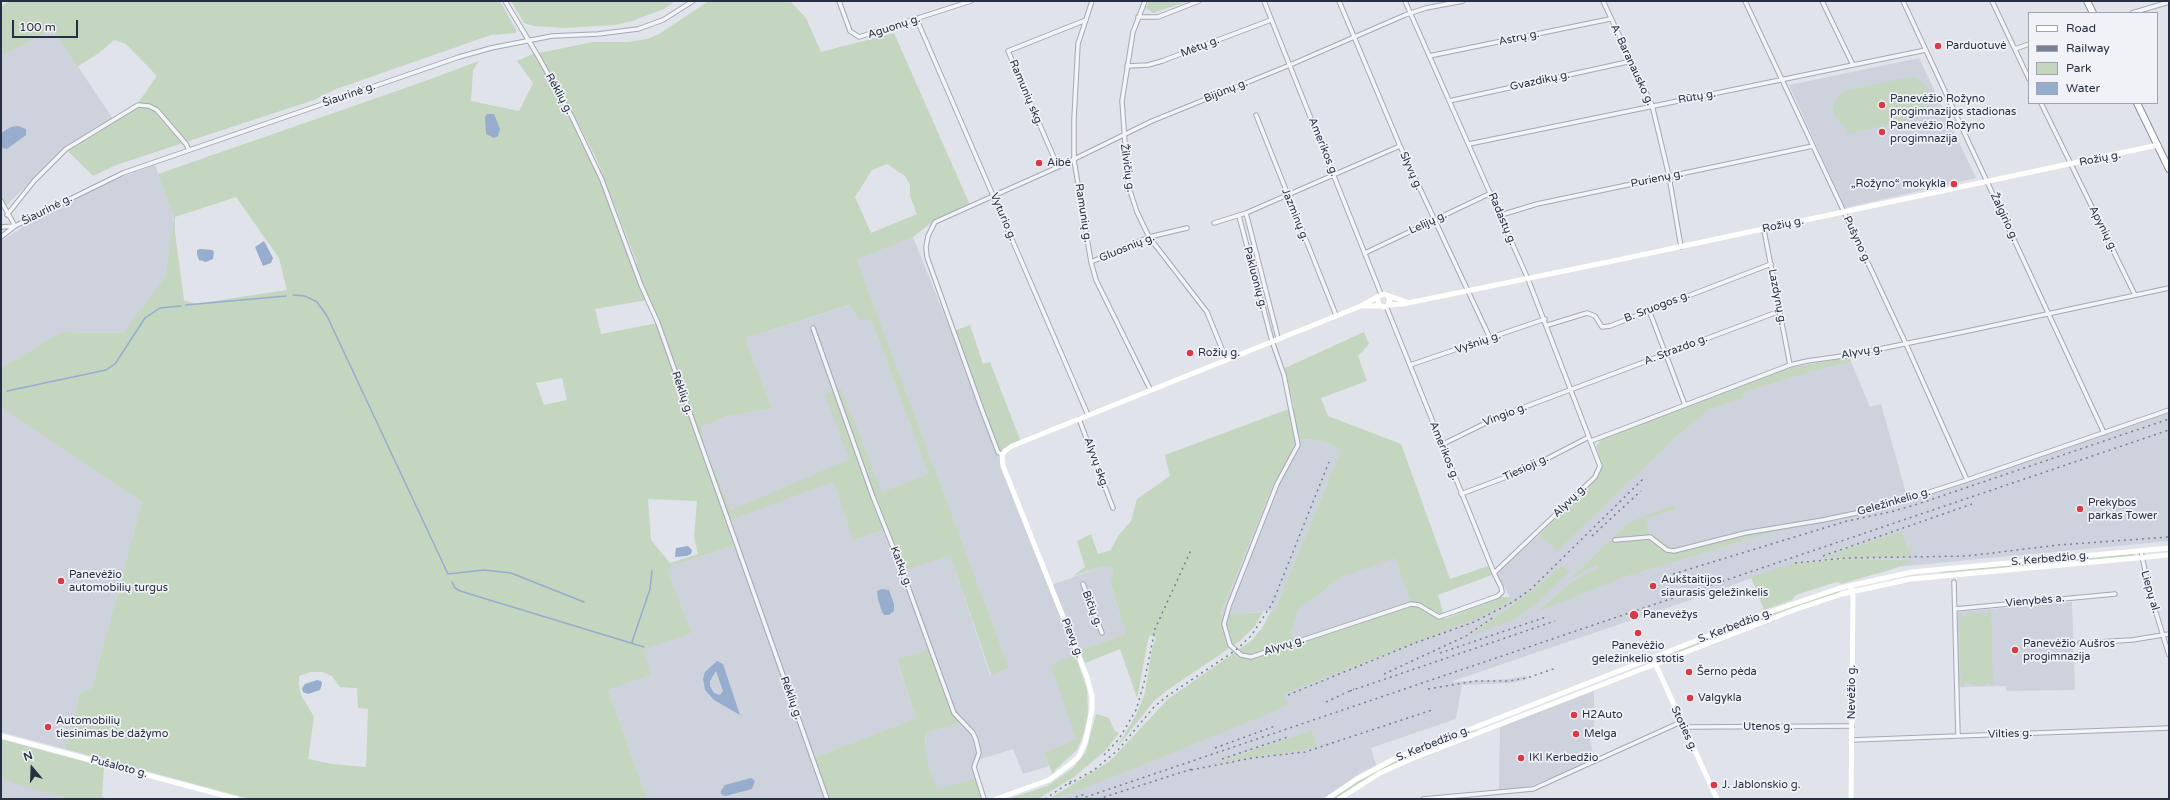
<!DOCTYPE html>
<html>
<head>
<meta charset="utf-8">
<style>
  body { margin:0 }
  #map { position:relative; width:2170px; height:800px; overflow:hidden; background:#e0e3ea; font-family:"Varela Round",sans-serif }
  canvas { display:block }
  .frame { position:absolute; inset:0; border:2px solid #272f43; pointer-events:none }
  .legend { position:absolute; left:2028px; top:12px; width:130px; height:92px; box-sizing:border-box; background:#f0f2f7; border:1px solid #a0a4af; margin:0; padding:5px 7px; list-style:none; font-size:12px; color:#272f43 }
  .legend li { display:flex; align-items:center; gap:8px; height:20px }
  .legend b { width:20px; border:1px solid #a0a4af }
  .north { position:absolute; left:12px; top:748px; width:40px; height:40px; -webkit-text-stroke:3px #f0f2f7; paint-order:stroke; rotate:341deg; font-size:11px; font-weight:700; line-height:16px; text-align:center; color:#272f43 }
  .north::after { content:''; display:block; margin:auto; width:14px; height:18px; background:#272f43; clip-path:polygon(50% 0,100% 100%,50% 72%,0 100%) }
  .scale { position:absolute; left:12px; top:20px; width:66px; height:18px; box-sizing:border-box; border:2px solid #272f43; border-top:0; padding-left:5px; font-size:12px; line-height:14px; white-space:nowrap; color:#272f43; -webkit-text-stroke:3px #f0f2f7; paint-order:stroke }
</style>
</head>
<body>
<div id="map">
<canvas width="2170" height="800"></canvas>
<div class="frame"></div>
<ul class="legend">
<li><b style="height:5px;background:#fff"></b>Road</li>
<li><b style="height:5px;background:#788195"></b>Railway</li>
<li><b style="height:11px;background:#c4d5c0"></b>Park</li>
<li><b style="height:11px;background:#97adce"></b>Water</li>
</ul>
<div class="north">N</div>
<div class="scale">100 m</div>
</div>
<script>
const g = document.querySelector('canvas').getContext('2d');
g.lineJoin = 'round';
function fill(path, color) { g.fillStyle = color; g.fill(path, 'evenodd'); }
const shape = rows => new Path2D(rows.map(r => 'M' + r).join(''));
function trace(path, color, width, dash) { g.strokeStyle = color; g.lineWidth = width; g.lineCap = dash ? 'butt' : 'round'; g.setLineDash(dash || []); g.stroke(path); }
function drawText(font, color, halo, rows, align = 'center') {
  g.font = font + ' "Varela Round",sans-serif'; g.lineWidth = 3.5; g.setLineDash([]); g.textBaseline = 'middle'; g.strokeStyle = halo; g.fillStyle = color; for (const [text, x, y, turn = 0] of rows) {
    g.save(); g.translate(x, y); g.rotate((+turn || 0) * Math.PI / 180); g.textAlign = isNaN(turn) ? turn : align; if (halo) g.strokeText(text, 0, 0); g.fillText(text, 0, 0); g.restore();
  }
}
fill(shape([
  [53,29,113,119,56,156,4,208,1,201,1,57],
  [1919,58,1976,178,1845,208,1789,85],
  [155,165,174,217,165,277,151,297,123,333,61,332,1,368,1,241,37,218,98,187,119,178],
  [913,237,1000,454,1049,586,1103,566,1112,568,1114,575,1110,583,1126,634,1080,650,1075,654,1064,700,1076,739,1044,753,1049,766,1023,774,1013,749,978,760,974,767,977,777,937,791,926,757,925,734,960,722,897,660,916,718,811,759,825,799,647,799,608,690,651,675,642,650,692,633,668,572,672,566,733,546,727,521,833,482,853,540,886,530,950,555,990,675,1009,668,857,260],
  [851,305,871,319,928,474,882,492,841,390,826,394,850,459,731,510,705,448,702,427,728,416,772,409,745,338],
  [1851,362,1870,407,1881,404,1908,500,1854,516,1909,501,2169,413,2169,541,1896,567,1911,560,1845,559,1818,561,1782,567,1711,593,1450,682,1509,679,1526,676,1528,679,1511,683,1462,685,1456,719,1371,748,1376,765,1359,774,1324,799,1053,799,1161,758,1288,705,1284,694,1494,611,1512,600,1497,576,1500,570,1539,535,1557,550,1676,437,1709,410,1744,398,1743,393,1813,371],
  [1675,509,1645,519,1650,536,1656,536,1674,549,1746,535,1826,522,1770,533,1622,578,1537,611,1571,582,1599,567,1597,564,1569,579,1628,523],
  [1902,531,1911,557,1823,558,1823,557],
  [1562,565,1569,571,1532,608,1514,619,1470,635,1535,588],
  [1312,730,1317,746,1305,750,1219,762],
  [1,407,142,502,92,688,80,693,65,749,1,732],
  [1302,439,1324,441,1341,450,1275,610,1220,616,1274,483,1290,457,1294,443],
  [1395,557,1412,606,1295,645,1291,632,1298,610,1341,577],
  [2072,602,2075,690,2006,691,2006,686,1959,687,1957,612],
  [1594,691,1594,737,1590,738,1594,760,1526,788,1499,790,1500,727],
  [1,779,26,786,67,799,1,799]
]), '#cdd2dc');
fill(shape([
  [9,1,500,1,516,30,516,33,491,35,336,89,314,100,116,165,93,176,66,149,138,103,157,76,126,44,114,40,99,53,77,67,53,29,1,57,1,7],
  [511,1,675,1,664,9,629,22,614,25,564,28,534,26,524,23],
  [709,1,790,1,806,18,821,52,894,33,970,205,935,220,913,237,857,260,1009,668,991,675,950,555,903,571,886,530,853,540,833,482,728,521,733,546,672,566,668,572,692,633,643,650,651,675,608,690,647,799,250,799,65,749,80,693,92,688,142,502,1,407,1,368,61,332,123,333,165,277,174,217,158,174,414,85,479,61,473,70,471,101,519,111,533,83,517,61,535,53,572,117,602,180,633,264,637,263,597,160,576,119,539,53,593,42,628,42,647,39,659,34],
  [887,164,905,176,910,185,910,196,917,214,871,233,855,197,872,170],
  [236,197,279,258,287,290,195,304,184,300,175,233,175,217],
  [647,300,658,323,601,334,595,309],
  [850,305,860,321,871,319,928,474,882,492,841,389,825,394,849,459,731,510,705,448,702,427,728,416,772,409,745,338],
  [562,378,567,400,544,405,536,383],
  [648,499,697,501,694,537,698,554,670,563,651,540],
  [311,672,322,672,332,676,340,687,357,688,358,708,368,709,366,767,332,764,308,759,314,717,301,695,299,685,299,676],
  [1149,1,1189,1,1153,13,1146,8],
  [1909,77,1919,80,1926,86,1930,94,1930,101,1927,110,1918,118,1847,134,1845,131,1848,130,1835,117,1833,108,1837,99,1845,91],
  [970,325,983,364,990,362,1021,442,1000,454,951,332],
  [1364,332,1369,344,1358,356,1367,381,1321,398,1328,416,1401,444,1450,579,1488,566,1492,575,1438,595,1445,619,1499,597,1510,597,1512,600,1494,611,1473,620,1284,694,1289,705,1161,758,1063,796,1049,799,1110,761,1168,699,1251,641,1262,628,1271,611,1275,610,1341,450,1324,441,1302,439,1294,443,1290,457,1274,483,1220,615,1263,612,1255,626,1240,641,1166,691,1154,701,1115,750,1136,715,1145,693,1152,648,1156,638,1150,635,1148,640,1137,698,1120,649,1085,663,1080,650,1126,634,1110,582,1114,575,1112,568,1103,566,1073,576,1085,567,1077,541,1091,534,1098,554,1111,550,1118,536,1131,521,1137,499,1170,476,1165,455,1294,407,1285,368],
  [1395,558,1412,606,1295,645,1291,632,1298,610,1341,577],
  [1850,357,1851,362,1813,371,1743,393,1744,398,1709,410,1676,437,1557,551,1539,535,1599,475,1602,464,1596,446,1602,439,1789,368],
  [1674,505,1675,509,1646,519,1650,536,1656,536,1674,549,1746,535,1842,519,1770,533,1622,578,1536,612,1571,582,1599,567,1597,564,1567,581,1628,523],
  [1902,531,1911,557,1821,558,1847,549],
  [2134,554,2134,556,1940,573,1940,571],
  [1845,559,1912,560,1896,568,1841,584,1838,582,1833,583,1796,595,1792,600,1764,610,1751,577,1781,567,1802,563],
  [1562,565,1570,571,1532,608,1514,619,1468,637,1535,588],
  [1839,591,1840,593,1663,659,1663,657,1791,606],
  [1987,611,1991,611,1993,685,1990,685,1990,680,1985,684,1977,686,1965,681,1965,686,1961,687,1959,613,1962,613,1962,618,1974,612,1981,613,1987,617],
  [930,649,954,713,960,722,925,734,926,757,937,790,977,777,983,799,825,799,811,759,916,718,897,659],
  [1075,654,1087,689,1088,713,1084,733,1077,750,1055,770,1053,775,1044,753,1076,739,1051,665],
  [1096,714,1109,718,1114,730,1119,733,1106,750,1074,777,1038,799,1008,799,1047,786,1073,768,1086,752],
  [1477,729,1478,731,1379,772,1335,799,1331,799,1355,782,1387,765],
  [1312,730,1317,746,1305,750,1216,763],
  [1,739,104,767,102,797,110,799,67,799,1,779]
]), '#c4d5c0');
fill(shape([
  [487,114,494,114,500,129,498,136,494,138,486,134,485,117],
  [18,126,26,129,26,135,7,149,1,148,1,133,11,127],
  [264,241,273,258,271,263,263,266,255,247],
  [200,249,212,250,214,252,213,259,206,262,199,260,197,254,197,250],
  [688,546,692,550,691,554,687,556,675,557,676,548],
  [882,589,889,590,894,604,894,611,889,615,884,615,882,612,878,599,877,591],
  [717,661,723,664,740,715,714,700,705,690,703,679,705,672],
  [716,671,723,691,720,695,714,693,710,686,710,681],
  [317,680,321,681,322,684,320,690,308,694,303,692,302,688,305,684],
  [751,778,755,781,752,789,725,796,721,794,721,791,725,785]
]), '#97adce');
trace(shape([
  [293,295,305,296,317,302,327,316,448,574,484,570,511,573,584,602],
  [186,305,286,296],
  [7,391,106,370,115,364,145,318,160,308,181,306],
  [452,582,455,588,460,591,644,647],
  [632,642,650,589,652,571]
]), '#97adce', 1.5);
const street = shape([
  [505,1,538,56,572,117,602,180,641,285,658,323,827,799],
  [839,1,850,31,859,37,971,1],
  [1092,1,1078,44,1074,119,1074,160,1091,262,1096,280,1150,389],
  [1145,1,1133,32,1122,101,1128,185,1137,212,1149,237,1207,312,1226,359],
  [1264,1,1381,294],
  [1339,1,1400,146,1490,338],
  [1603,1,1652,105,1669,176,1681,247],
  [1745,1,1906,344,1967,480],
  [1822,1,1853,65],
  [1903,1,2104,433],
  [1992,1,2029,79],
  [2132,13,2169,2],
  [1138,17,1158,17,1199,1],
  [917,20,1088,415],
  [2015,49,2029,44],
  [1429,56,1610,19],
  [1127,66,1148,65,1162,61,1271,20],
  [1449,101,1632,61],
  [2041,103,2135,295],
  [1256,115,1336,315],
  [1469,144,1926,50],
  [1058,167,1008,51,1086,20],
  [1,201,15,226],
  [1246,213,1278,338],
  [7,215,34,181,66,149,138,105,149,106,157,110,186,144,189,150],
  [1501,215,1537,204,1813,146],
  [1239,216,1272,341,1284,375,1298,445,1277,484,1229,606,1224,624,1230,645,1241,655,1251,657,1411,604,1419,605,1439,617,1498,596,1502,592,1501,587,1494,573,1595,477,1600,466,1528,279,1405,1],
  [1214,223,1246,213,1400,146],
  [1,227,15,226],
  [1764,230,1790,365],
  [1,237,15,226,123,173,459,57,491,48,552,36,598,34,638,29,663,20,693,1],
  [1365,253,1491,193],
  [1091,262,1149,237,1187,228],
  [1386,306,1494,573],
  [1649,310,1685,405],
  [1548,325,1587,313,1595,316,1602,327,1610,326,1771,264],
  [813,328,873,497,899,562,954,713,973,733,976,740,979,753,974,767,984,799],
  [1410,365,1545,319],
  [1079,419,1113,508],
  [1591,441,1790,365,1807,361,1850,355,1963,332,2169,288],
  [1441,445,1498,417,1780,311],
  [1002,455,998,452,982,410,927,257,926,247,928,236,935,222,1058,167,1152,121,1290,65,1405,15,1426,8,1463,1],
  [1461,494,1525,470,1589,437],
  [1615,540,1650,537,1667,550,1674,551,1745,533,1823,520,1880,508,1967,480,2169,410],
  [2141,551,2149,590,2169,655],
  [1954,582,1958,736],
  [1083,584,1102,633],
  [1955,609,2115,594],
  [2080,643,2132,640,2169,634],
  [1684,729,1689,727,1852,726],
  [1852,740,2169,728],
  [1423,799,1533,789,1681,722]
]);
const highway = shape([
  [2087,1,2093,13],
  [2137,103,2169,169]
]);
trace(street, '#a5a9b5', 5.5);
trace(highway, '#868fa2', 8);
trace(street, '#f3f4f8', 3.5);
trace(shape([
  [1388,296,1390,299,1388,305,1384,307,1379,305,1377,297,1384,294,1407,302],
  [1388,305,1403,304,1613,261,2158,145],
  [1364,306,1380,306],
  [1851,588,1853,597,1851,799],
  [1655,663,1717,799],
  [1,736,237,799],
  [996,799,1049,780,1073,762,1079,756,1085,743,1092,710,1092,696,1087,677,1003,466,1002,455,1005,451,1012,446,1361,306,1377,297],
  [1327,799,1357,779,1394,759,1767,613,1840,588,1912,572,2169,548],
  [1339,799,1380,773,1411,759,1794,610,1842,594,1911,579,2169,555]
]), '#fff', 5);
trace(highway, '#fff', 6);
trace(shape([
  [1592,536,1641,491],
  [1823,556,1972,504],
  [1795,563,1846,558,1967,556,2058,545,2169,537],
  [1673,574,1847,521,1894,511,1918,504,2169,419],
  [1440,653,1546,617],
  [1384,674,1466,636,1494,617],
  [1428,689,1476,681,1509,681,1527,678,1556,668],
  [1350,691,1555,621],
  [1288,695,1415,643,1474,622,1513,602,1531,589,1644,478],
  [1326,702,1354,689],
  [1215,748,1275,726],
  [1104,755,1119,739,1136,710,1144,683,1155,629,1191,550],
  [1222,759,1288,737],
  [1191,770,1252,758,1305,752,1432,710],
  [1069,784,1094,770,1118,750,1154,707,1166,697,1236,650,1251,636,1272,604,1329,462],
  [1045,799,1073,780],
  [1070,799,1085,794],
  [1080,799,2169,430],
  [1098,799,1195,768]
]), '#788195', 1.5, [2, 4]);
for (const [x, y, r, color] of [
  [1938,46,4,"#db3945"],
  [1882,105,4,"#db3945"],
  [1882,132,4,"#db3945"],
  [1039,163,4,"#db3945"],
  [1954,184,4,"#db3945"],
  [1190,353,4,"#db3945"],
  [2080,509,4,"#db3945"],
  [61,581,4,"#db3945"],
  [1653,586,4,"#db3945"],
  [1634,615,5,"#db3945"],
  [1638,633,4,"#db3945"],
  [2015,650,4,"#db3945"],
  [1689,672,4,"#db3945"],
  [1690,698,4,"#db3945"],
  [1574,715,4,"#db3945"],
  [48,727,4,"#db3945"],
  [1576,734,4,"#db3945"],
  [1521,758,4,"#db3945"],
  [1714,785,4,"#db3945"]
]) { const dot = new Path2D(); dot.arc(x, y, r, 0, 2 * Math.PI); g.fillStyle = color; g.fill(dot); trace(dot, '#f0f2f7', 1.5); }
drawText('11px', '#272f43', '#f0f2f7', [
  ["Aguonų g.",894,27,-18],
  ["Astrų g.",1519,38,-12],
  ["Mėtų g.",1200,47,-21],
  ["A. Baranausko g.",1632,65,65],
  ["Gvazdikų g.",1540,81,-12],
  ["Bijūnų g.",1226,91,-22],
  ["Ramunių skg.",1026,93,67],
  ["Rėklių g.",559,94,61],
  ["Šiaurinė g.",349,95,-19],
  ["Rūtų g.",1697,97,-10],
  ["Amerikos g.",1323,147,68],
  ["Rožių g.",2100,159,-11],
  ["Žilvičių g.",1127,168,82],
  ["Slyvų g.",1411,171,66],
  ["Purienų g.",1657,179,-12],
  ["Šiaurinė g.",47,210,-27],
  ["Ramunių g.",1083,213,81],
  ["Jazminų g.",1295,215,68],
  ["Vyturio g.",1003,217,67],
  ["Žalgirio g.",2004,217,65],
  ["Radastų g.",1502,219,67],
  ["Lelijų g.",1428,223,-25],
  ["Rožių g.",1783,225,-12],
  ["Apynių g.",2103,229,63],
  ["Pušyno g.",1857,240,65],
  ["Gluosnių g.",1127,248,-22],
  ["Pakluonių g.",1255,278,75],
  ["Lazdynų g.",1777,297,79],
  ["B. Sruogos g.",1657,307,-21],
  ["Vyšnių g.",1478,343,-19],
  ["A. Strazdo g.",1676,350,-21],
  ["Alyvų g.",1862,352,-10],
  ["Rėklių g.",682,393,71],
  ["Vingio g.",1505,415,-21],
  ["Amerikos g.",1444,451,68],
  ["Alyvų skg.",1096,463,70],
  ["Tiesioji g.",1526,468,-25],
  ["Alyvų g.",1570,501,-44],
  ["Geležinkelio g.",1894,502,-16],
  ["S. Kerbedžio g.",2050,559,-5],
  ["Katkų g.",901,567,69],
  ["Liepų al.",2150,592,74],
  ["Vienybės a.",2035,601,-5],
  ["Bičių g.",1092,609,69],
  ["S. Kerbedžio g.",1735,626,-21],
  ["Pievų g.",1072,638,68],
  ["Alyvų g.",1284,646,-18],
  ["Nevėžio g.",1852,692,-90],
  ["Rėklių g.",791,698,70],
  ["Utenos g.",1768,727],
  ["Stoties g.",1684,729,65],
  ["Vilties g.",2010,734,-2],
  ["S. Kerbedžio g.",1433,744,-22],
  ["Pušaloto g.",119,767,15]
]);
drawText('11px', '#272f43', '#f0f2f7', [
  ["Parduotuvė",1946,46],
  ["Panevėžio Rožyno",1890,99],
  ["progimnazijos stadionas",1890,112],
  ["Panevėžio Rožyno",1890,126],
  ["progimnazija",1890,139],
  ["Aibė",1047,163],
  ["„Rožyno“ mokykla",1946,184,"right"],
  ["Rožių g.",1198,353],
  ["Prekybos",2088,503],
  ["parkas Tower",2088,516],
  ["Panevėžio",69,575],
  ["automobilių turgus",69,588],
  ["Aukštaitijos",1661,580],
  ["siaurasis geležinkelis",1661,593],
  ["Panevėžys",1643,615],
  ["Panevėžio Aušros",2023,644],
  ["progimnazija",2023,657],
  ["Panevėžio",1638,646,"center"],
  ["geležinkelio stotis",1638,659,"center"],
  ["Šerno pėda",1697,672],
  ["Valgykla",1698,698],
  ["H2Auto",1582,715],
  ["Automobilių",56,721],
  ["tiesinimas be dažymo",56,734],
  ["Melga",1584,734],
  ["IKI Kerbedžio",1529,758],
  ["J. Jablonskio g.",1722,785]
], 'left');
</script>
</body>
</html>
